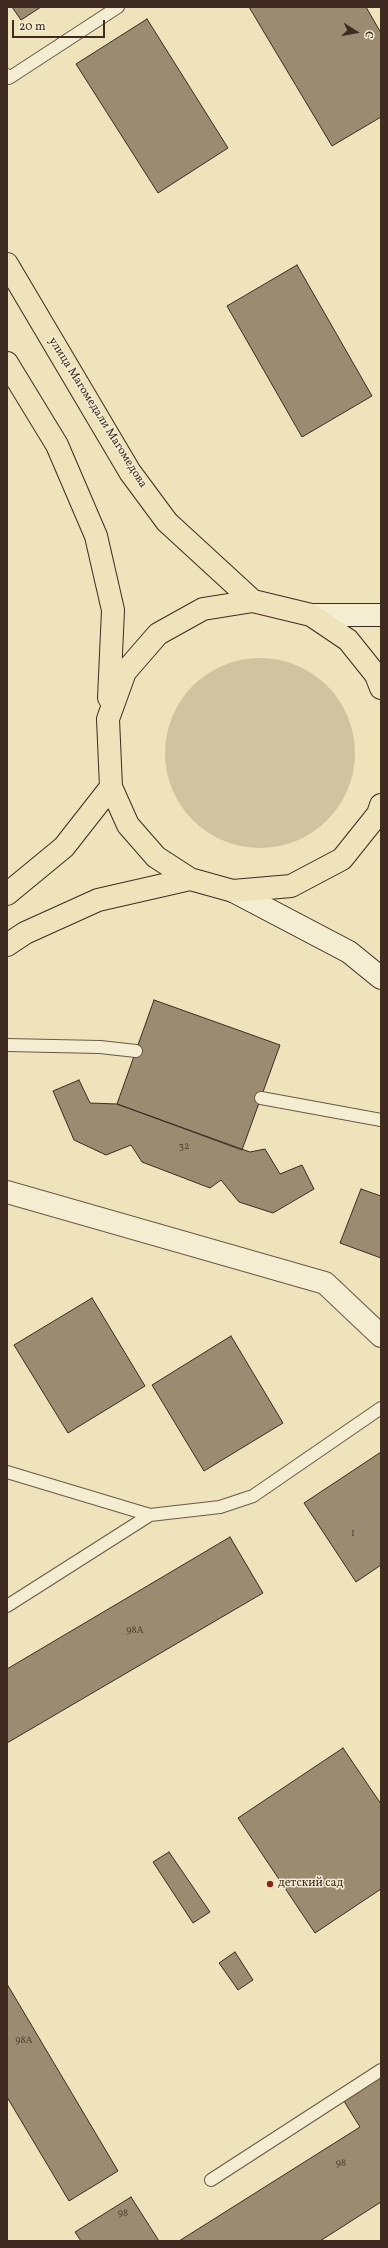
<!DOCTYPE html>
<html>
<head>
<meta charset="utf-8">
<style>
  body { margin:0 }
  #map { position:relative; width:388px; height:2248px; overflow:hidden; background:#eee3ba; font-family:Vollkorn,serif }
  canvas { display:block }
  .frame { position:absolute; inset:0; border:8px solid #3f2b22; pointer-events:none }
  .north { position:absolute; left:336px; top:12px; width:40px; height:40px; -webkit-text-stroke:3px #f4edd2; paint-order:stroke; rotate:101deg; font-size:11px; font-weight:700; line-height:16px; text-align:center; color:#3f2b22 }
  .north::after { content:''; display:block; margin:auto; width:14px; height:18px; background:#3f2b22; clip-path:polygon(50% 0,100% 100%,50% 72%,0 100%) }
  .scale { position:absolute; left:12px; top:20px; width:93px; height:18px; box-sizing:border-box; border:2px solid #3f2b22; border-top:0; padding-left:5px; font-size:12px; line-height:14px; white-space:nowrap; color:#3f2b22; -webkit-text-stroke:3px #f4edd2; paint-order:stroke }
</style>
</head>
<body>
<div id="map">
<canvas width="388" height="2248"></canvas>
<div class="frame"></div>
<div class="north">С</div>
<div class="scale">20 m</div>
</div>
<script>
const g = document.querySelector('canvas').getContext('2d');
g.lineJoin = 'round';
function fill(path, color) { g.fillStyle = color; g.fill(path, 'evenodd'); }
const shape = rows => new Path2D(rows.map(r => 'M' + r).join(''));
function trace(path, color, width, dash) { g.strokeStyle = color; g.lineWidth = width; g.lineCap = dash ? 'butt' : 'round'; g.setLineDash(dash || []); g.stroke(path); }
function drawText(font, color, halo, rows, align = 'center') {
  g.font = font + ' Vollkorn,serif'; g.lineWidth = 3; g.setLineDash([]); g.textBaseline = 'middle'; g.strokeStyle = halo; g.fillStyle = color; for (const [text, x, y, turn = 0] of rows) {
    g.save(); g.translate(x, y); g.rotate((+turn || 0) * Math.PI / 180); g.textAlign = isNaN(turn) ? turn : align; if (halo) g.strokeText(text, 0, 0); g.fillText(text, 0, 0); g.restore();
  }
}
fill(shape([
  '165 753a95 95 0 1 1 190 0a95 95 0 1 1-190 0Z'
]), '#d0c4a0');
const building = shape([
  [12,7,41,7,21,20,12,7],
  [249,7,366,7,381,33,381,117,332,146,249,7],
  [147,19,228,148,158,193,76,64,147,19],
  [297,265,372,396,302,437,227,306,297,265],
  [154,1000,280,1045,242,1150,117,1104,154,1000],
  [79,1080,90,1103,117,1104,250,1152,265,1149,280,1174,302,1165,314,1189,273,1213,239,1202,221,1180,210,1188,142,1162,131,1145,106,1155,74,1140,53,1091,79,1080],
  [361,1189,381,1196,381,1258,340,1243,361,1189],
  [92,1298,145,1386,68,1433,14,1345,92,1298],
  [231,1336,283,1423,204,1471,152,1385,231,1336],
  [381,1452,381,1565,356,1582,304,1503,381,1452],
  [230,1537,263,1593,7,1743,7,1669,230,1537],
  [343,1748,381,1804,381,1889,315,1933,238,1818,343,1748],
  [169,1852,210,1912,193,1923,153,1862,169,1852],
  [235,1952,253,1980,238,1990,219,1963,235,1952],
  [7,1984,118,2171,69,2201,7,2097,7,1984],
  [381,2073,381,2202,320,2241,179,2241,360,2127,342,2098,381,2073],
  [131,2197,159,2241,81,2241,75,2232,131,2197]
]);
fill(building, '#9a8b71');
trace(building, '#3f2b22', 1);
const lane = shape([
  [7,75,9,78,118,7],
  [7,1045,100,1047,136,1051],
  [261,1098,381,1120],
  [7,1472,150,1515,220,1507,253,1496,381,1408],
  [7,1606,150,1515],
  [211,2180,381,2070]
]);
const street = shape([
  [7,1192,325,1283,381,1336]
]);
const secondary = shape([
  [311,615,381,615],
  [233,891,349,952,381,978]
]);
const primary = shape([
  [7,264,130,472,167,522,253,601],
  [7,363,57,445,96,536,113,610,109,698],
  [381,688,376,675,348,640,311,615,253,601,203,609,158,634,125,672,108,719,111,787,128,825,156,857,190,879,233,891,291,886,342,859,378,814,381,805],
  [7,894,64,847,111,787],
  [7,945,25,933,98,900,190,879]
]);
trace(lane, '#6b5948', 14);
trace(street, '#6b5948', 24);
trace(secondary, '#3f2b22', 24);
trace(primary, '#3f2b22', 24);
trace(lane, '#f4edd2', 12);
trace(street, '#f4edd2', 22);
trace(secondary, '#f4edd2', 22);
trace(primary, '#eee3ba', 22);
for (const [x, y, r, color] of [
  [270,1884,4,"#8f2418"]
]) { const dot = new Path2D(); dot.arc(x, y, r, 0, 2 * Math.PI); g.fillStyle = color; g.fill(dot); trace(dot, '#f4edd2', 1.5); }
drawText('10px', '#564336', null, [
  ["32",184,1147],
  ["1",353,1534],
  ["98А",135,1631],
  ["98А",24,2041],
  ["98",341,2164],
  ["98",123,2214]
]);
drawText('12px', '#3f2b22', '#f4edd2', [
  ["улица Магомедали Магомедова",97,413,58]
]);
drawText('12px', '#3f2b22', '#f4edd2', [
  ["детский сад",278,1884]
], 'left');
</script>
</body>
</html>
